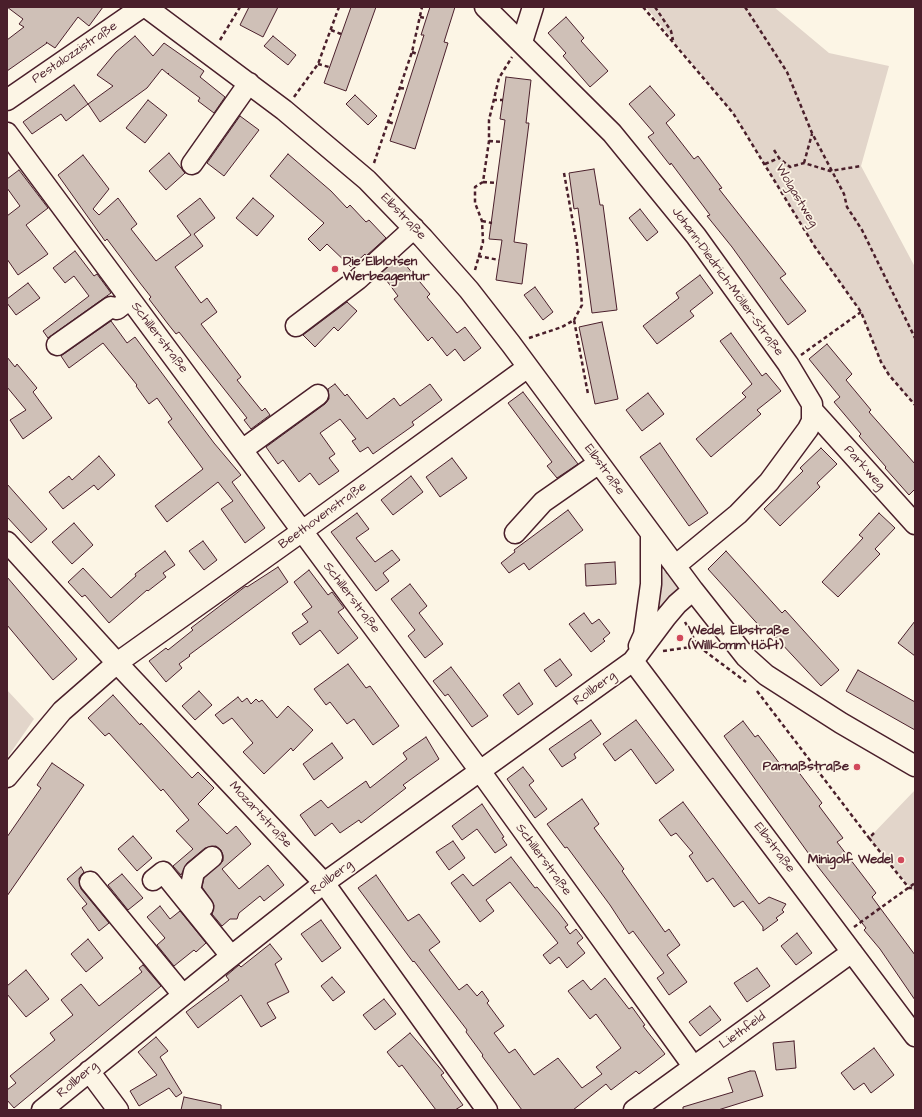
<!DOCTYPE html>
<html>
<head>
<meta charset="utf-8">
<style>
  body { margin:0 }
  #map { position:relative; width:922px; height:1117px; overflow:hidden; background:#fcf5e5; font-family:"Architects Daughter",sans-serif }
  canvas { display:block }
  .frame { position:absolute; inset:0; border:8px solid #4a1f2b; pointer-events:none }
</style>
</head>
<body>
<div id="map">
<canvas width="922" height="1117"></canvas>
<div class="frame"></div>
</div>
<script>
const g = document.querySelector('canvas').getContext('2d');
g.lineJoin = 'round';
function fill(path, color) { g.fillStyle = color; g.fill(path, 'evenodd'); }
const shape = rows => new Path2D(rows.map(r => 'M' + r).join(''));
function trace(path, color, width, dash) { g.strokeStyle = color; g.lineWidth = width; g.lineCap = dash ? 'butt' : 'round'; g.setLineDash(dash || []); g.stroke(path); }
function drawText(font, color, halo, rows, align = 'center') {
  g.font = font + ' "Architects Daughter",sans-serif'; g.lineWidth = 3.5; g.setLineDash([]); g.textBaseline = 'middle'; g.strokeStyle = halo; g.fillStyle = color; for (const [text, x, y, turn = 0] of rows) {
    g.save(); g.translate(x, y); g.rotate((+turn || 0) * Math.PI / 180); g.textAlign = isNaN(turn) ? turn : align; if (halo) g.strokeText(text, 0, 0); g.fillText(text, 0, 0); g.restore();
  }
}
fill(shape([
  [646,7,774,7,829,53,889,66,861,166,915,267,915,405,889,375,881,362,861,312,815,247,733,113],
  [664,569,679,588,657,620,656,609],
  [7,690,34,719,7,758],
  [915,790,915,893,869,838]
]), '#e2d5ca');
const building = shape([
  [7,7,103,7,89,26,78,17,55,48,46,42,47,43,7,71,7,40,24,27,19,24,23,19,7,7],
  [249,7,278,7,263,37,240,25,249,7],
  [351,7,376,7,346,91,324,83,351,7],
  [430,7,455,7,444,42,448,43,415,149,390,141,424,35,421,35,430,7],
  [566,17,584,38,581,41,608,71,590,87,563,56,566,53,548,33,566,17],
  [135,36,153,56,164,43,204,71,200,77,225,97,214,113,198,101,200,98,168,74,169,73,168,74,162,69,147,88,100,122,88,104,113,86,97,75,116,52,135,36],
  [273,36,296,55,288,65,264,46,273,36],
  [506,77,531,80,526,123,529,123,514,242,527,244,522,284,496,280,502,240,489,239,505,120,500,119,506,77],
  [74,85,88,104,66,121,61,114,32,134,23,122,74,85],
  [650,86,675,115,666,123,694,159,698,156,722,188,719,189,786,274,780,278,806,311,788,325,732,247,707,216,710,215,671,163,670,165,648,137,654,133,629,104,650,86],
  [355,95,377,116,368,125,346,104,355,95],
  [148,100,167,115,145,143,126,128,148,100],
  [240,116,259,130,224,176,207,163,240,116],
  [169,153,185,173,166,190,149,171,169,153],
  [288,154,331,191,347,208,350,205,366,222,369,220,386,238,366,256,365,254,351,267,327,244,320,251,308,239,324,223,270,176,288,154],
  [83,155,109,189,93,209,99,215,118,198,137,224,131,229,156,261,191,235,177,216,200,198,215,218,194,234,203,246,175,267,201,303,207,298,217,312,201,324,241,377,237,380,262,411,265,408,270,415,251,429,244,420,247,418,179,332,176,334,168,324,149,299,151,297,140,283,107,239,105,241,58,175,83,155],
  [594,169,600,205,603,205,617,310,592,313,578,208,574,209,569,173,594,169],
  [19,170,48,208,26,225,48,254,18,275,7,259,7,216,20,206,7,188,7,179,19,170],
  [253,198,274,216,257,236,236,218,253,198],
  [640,209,658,232,647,241,629,218,640,209],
  [75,251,94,276,97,274,111,293,48,338,43,331,89,296,74,276,65,283,53,268,75,251],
  [399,257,430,294,427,297,457,333,465,327,481,348,464,361,455,349,447,356,432,337,428,341,394,299,398,296,381,273,399,257],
  [700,275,713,293,690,311,694,316,657,344,643,326,679,298,676,293,700,275],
  [28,283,40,298,16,315,7,303,7,299,28,283],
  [535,287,553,312,543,320,524,295,535,287],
  [347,302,357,311,338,331,334,327,315,347,303,335,347,302],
  [111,321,127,343,135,337,214,443,241,475,232,482,265,528,245,543,221,509,233,501,218,482,167,522,155,506,203,469,168,422,172,419,157,398,149,404,136,386,137,385,103,343,69,368,61,356,111,321],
  [602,322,618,399,595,404,579,327,602,322],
  [731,333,762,376,766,373,781,391,757,410,761,414,711,457,696,439,746,397,742,393,752,384,720,341,731,333],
  [827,344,852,374,846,380,871,410,869,412,915,464,915,489,909,495,885,468,886,467,859,436,861,434,834,402,840,397,809,359,827,344],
  [7,357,15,367,17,364,37,388,33,392,52,418,23,439,10,420,26,410,7,387,7,357],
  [335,384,345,396,347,394,367,419,394,398,400,406,430,384,442,400,412,422,414,425,373,454,368,447,360,452,352,441,356,439,340,419,320,433,335,454,329,458,339,471,319,485,310,473,299,482,283,460,278,464,266,447,325,404,329,399,328,389,335,384],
  [523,392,578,464,557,478,547,466,552,462,508,403,523,392],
  [648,393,664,414,642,431,626,410,648,393],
  [660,443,708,513,689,526,640,457,660,443],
  [821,448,837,464,817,483,820,487,780,526,764,509,803,471,800,468,821,448],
  [99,456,115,475,98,490,94,485,63,509,49,492,69,476,72,480,99,456],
  [452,458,467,478,440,497,426,477,452,458],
  [411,476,423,492,393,515,381,500,411,476],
  [7,484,47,529,31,543,7,517,7,484],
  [568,510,583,530,529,570,524,563,509,573,501,563,515,552,514,550,568,510],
  [357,513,369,529,356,538,375,562,392,550,400,560,383,573,389,581,376,591,331,532,357,513],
  [879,513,895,528,875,549,880,554,838,597,822,582,863,538,859,535,879,513],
  [74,523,93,545,72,564,52,542,74,523],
  [203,541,217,560,204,570,189,551,203,541],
  [165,551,175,565,163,573,166,577,148,591,147,590,109,623,85,595,82,597,68,582,83,568,111,598,136,576,135,574,165,551],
  [726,551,782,613,785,610,839,670,821,686,766,627,763,630,708,569,726,551],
  [615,562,616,584,586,586,585,564,615,562],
  [278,567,288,582,189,655,190,656,179,664,182,668,166,682,149,661,166,648,168,650,193,630,191,628,246,586,247,587,278,567],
  [309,570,328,595,332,592,344,608,338,612,358,638,338,654,320,630,300,645,292,633,308,622,302,614,312,607,294,582,309,570],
  [7,577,77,659,53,680,7,625,7,577],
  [410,584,427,606,419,613,443,644,425,658,408,636,415,630,391,599,410,584],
  [584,613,592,624,599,619,610,633,603,639,605,641,591,652,569,624,584,613],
  [915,621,915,656,898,643,915,621],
  [560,659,572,675,556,687,544,670,560,659],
  [348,664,366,688,370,686,399,726,373,745,354,719,347,724,330,702,326,705,314,689,348,664],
  [451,667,488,716,472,727,448,694,445,696,433,681,451,667],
  [858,670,915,702,915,730,846,691,858,670],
  [519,683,533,704,518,715,503,695,519,683],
  [199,691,212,705,195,720,182,706,199,691],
  [113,695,140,725,141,723,192,778,198,772,214,788,198,804,227,834,236,826,251,844,222,869,239,889,268,865,284,885,264,901,260,896,239,913,237,919,230,919,222,926,212,914,214,905,202,887,204,878,223,861,223,855,221,850,216,846,205,848,187,863,181,875,173,866,193,849,176,831,189,820,163,789,161,791,109,733,105,736,88,718,113,695],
  [238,697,242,702,247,698,251,704,256,699,259,702,262,700,277,718,288,706,313,730,293,751,291,748,264,774,243,752,253,743,232,718,223,724,215,715,238,697],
  [591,720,601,734,574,754,576,758,562,767,549,749,591,720],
  [636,720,674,770,656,784,631,749,615,761,603,744,636,720],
  [743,721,755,737,758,735,786,772,794,766,822,803,819,806,843,838,837,842,876,893,872,897,915,955,915,1000,880,949,864,930,866,928,819,868,724,736,743,721],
  [426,737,439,759,403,785,406,788,361,823,359,820,340,833,332,823,315,836,300,815,321,800,328,808,366,781,370,788,407,759,403,753,426,737],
  [332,743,343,758,314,780,303,764,332,743],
  [52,763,84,785,7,896,7,837,41,788,37,785,52,763],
  [523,767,534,781,529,785,547,809,535,818,507,779,523,767],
  [582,799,599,824,594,828,624,869,622,871,665,932,669,929,680,945,667,955,687,982,669,995,657,978,664,973,633,931,629,934,610,905,567,847,565,848,547,824,582,799],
  [683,802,759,904,769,897,786,904,782,910,784,912,776,918,778,920,763,931,763,927,743,901,734,907,713,878,707,882,689,856,693,853,676,833,671,836,659,820,683,802],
  [482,804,504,837,502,838,507,845,495,853,477,829,462,840,452,826,482,804],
  [133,836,152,858,137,871,118,849,133,836],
  [453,841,465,858,449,870,436,852,453,841],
  [511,857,535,888,537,887,559,913,568,925,565,927,570,934,576,929,583,938,577,943,585,953,567,968,559,957,550,964,543,955,558,943,510,882,486,900,494,911,480,922,451,883,463,874,473,886,511,857],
  [81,867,84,872,79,878,81,889,109,923,99,931,82,908,87,904,67,879,81,867],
  [122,874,143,898,128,910,108,885,122,874],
  [376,875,408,921,419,914,440,942,429,950,459,990,467,984,477,996,482,991,489,1001,487,1003,504,1026,494,1033,509,1053,515,1049,534,1075,558,1058,582,1088,602,1074,596,1067,621,1048,596,1014,590,1019,568,991,583,980,591,990,605,978,629,1009,632,1007,645,1025,643,1026,665,1054,639,1074,636,1071,611,1090,606,1084,573,1110,522,1110,482,1056,483,1055,466,1032,467,1030,414,961,413,962,358,888,376,875],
  [160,906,170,919,180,911,206,943,196,952,194,950,174,966,157,945,165,938,147,917,160,906],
  [321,920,341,948,322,962,301,934,321,920],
  [797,933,812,953,796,965,781,946,797,933],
  [88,939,103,958,86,972,71,954,88,939],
  [270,944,282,959,275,964,289,992,267,1003,276,1018,261,1027,241,995,198,1028,186,1012,229,980,226,976,239,965,241,967,270,944],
  [143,965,161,986,14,1108,7,1100,7,1090,16,1083,10,1076,55,1040,50,1033,73,1015,61,1000,81,984,99,1006,142,972,139,968,143,965],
  [757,968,770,986,747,1002,734,983,757,968],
  [26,970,49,999,26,1017,7,994,7,986,26,970],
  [332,977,345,992,333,1001,321,986,332,977],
  [384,999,396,1014,375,1030,363,1015,384,999],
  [710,1006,721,1020,700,1036,689,1022,710,1006],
  [410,1033,444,1073,441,1075,463,1105,455,1110,436,1110,402,1065,399,1067,387,1052,410,1033],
  [156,1037,168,1051,160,1057,182,1093,176,1097,169,1088,139,1106,130,1091,157,1075,138,1052,156,1037],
  [794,1041,796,1068,776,1070,773,1043,794,1041],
  [874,1048,894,1075,871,1093,864,1083,854,1090,841,1073,874,1048],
  [750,1071,755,1071,763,1096,718,1110,683,1110,683,1107,733,1092,728,1078,750,1071],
  [184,1097,221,1105,221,1110,181,1110,184,1097]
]);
fill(building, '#cfc0b7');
trace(building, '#4a1f2b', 1);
const minor = shape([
  [146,7,284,110,367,180,423,238,469,290,511,344,693,590,746,657,766,675,841,723,915,766],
  [485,7,612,133,696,236,788,364,812,404,812,421,808,429,769,482,738,514,675,566],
  [522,42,533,7],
  [7,100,142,7],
  [7,133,480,771,693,1066],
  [192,164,249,83],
  [296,326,358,279,414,228],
  [57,345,111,307,117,309,130,299],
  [813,411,915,524],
  [242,450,318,395],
  [515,533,543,502,599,463],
  [7,542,117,663,324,883,487,1110],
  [639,646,644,635,651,584,651,534],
  [633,661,915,1036],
  [7,777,62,711,117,663,301,532,528,367],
  [153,880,163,872,231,956],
  [90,882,183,995],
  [203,907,190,890,194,872,212,857],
  [89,1071,118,1110],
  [42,1110,219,966,324,883,633,661,666,617,677,604,693,590],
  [634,1110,852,952]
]);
trace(minor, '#4a1f2b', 23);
trace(shape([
  [643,7,733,113,815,247,861,312,881,362,889,375,915,405],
  [655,7,671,31,673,40],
  [745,7,787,72,812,133,844,194,847,207,862,230,915,338],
  [420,17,426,18],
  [331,30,341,34],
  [220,40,240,7],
  [412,52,417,54],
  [318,64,329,67],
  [400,88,407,89],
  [294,97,318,64,339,7],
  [493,100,503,100],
  [389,122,395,124],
  [489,141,502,142],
  [774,150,779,158,790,167,804,163,830,171,861,166],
  [374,163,412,52,422,7],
  [804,163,812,134],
  [765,164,779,158],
  [564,173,577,245,582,305,574,320],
  [483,182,497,183],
  [482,221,492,223],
  [478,256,499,260],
  [475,270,483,242,482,221,475,203,475,187,483,182,489,141,489,120,499,78,512,57],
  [529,338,562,327,574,320,588,394],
  [801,355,861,312],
  [685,622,698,646,746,682],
  [663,651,698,646],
  [757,691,869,838],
  [874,833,869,838,909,888,915,888],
  [854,927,915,883]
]), '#4a1f2b', 2.5, [4, 3]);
trace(minor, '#fcf5e5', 20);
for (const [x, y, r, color] of [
  [335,269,4,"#d1495b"],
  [680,638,4,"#d1495b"],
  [857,767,4,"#d1495b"],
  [901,860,4,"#d1495b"]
]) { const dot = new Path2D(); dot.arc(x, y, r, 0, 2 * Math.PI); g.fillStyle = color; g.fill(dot); trace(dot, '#fcf5e5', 1.5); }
drawText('13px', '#4a1f2b', '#fcf5e5', [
  ["Pestalozzistraße",75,53,-34],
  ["Wolgastweg",796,196,59],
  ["Elbstraße",403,217,46],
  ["Johann-Diedrich-Möller-Straße",727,282,54],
  ["Schillerstraße",159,338,53],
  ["Parkweg",864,468,48],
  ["Elbstraße",604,470,54],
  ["Beethovenstraße",323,516,-36],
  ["Schillerstraße",351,598,53],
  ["Rollberg",595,689,-36],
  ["Mozartstraße",260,815,47],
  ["Elbstraße",774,848,53],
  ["Schillerstraße",543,860,54],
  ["Rollberg",332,878,-37],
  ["Liethfeld",743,1031,-36],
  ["Rollberg",78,1080,-40]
]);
drawText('bold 13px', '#4a1f2b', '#fcf5e5', [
  ["Die Elblotsen",343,262],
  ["Werbeagentur",343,277],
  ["Wedel, Elbstraße",688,631],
  ["(Willkomm Höft)",688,646],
  ["Parnaßstraße",849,767,"right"],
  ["Minigolf Wedel",893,860,"right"]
], 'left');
</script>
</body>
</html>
